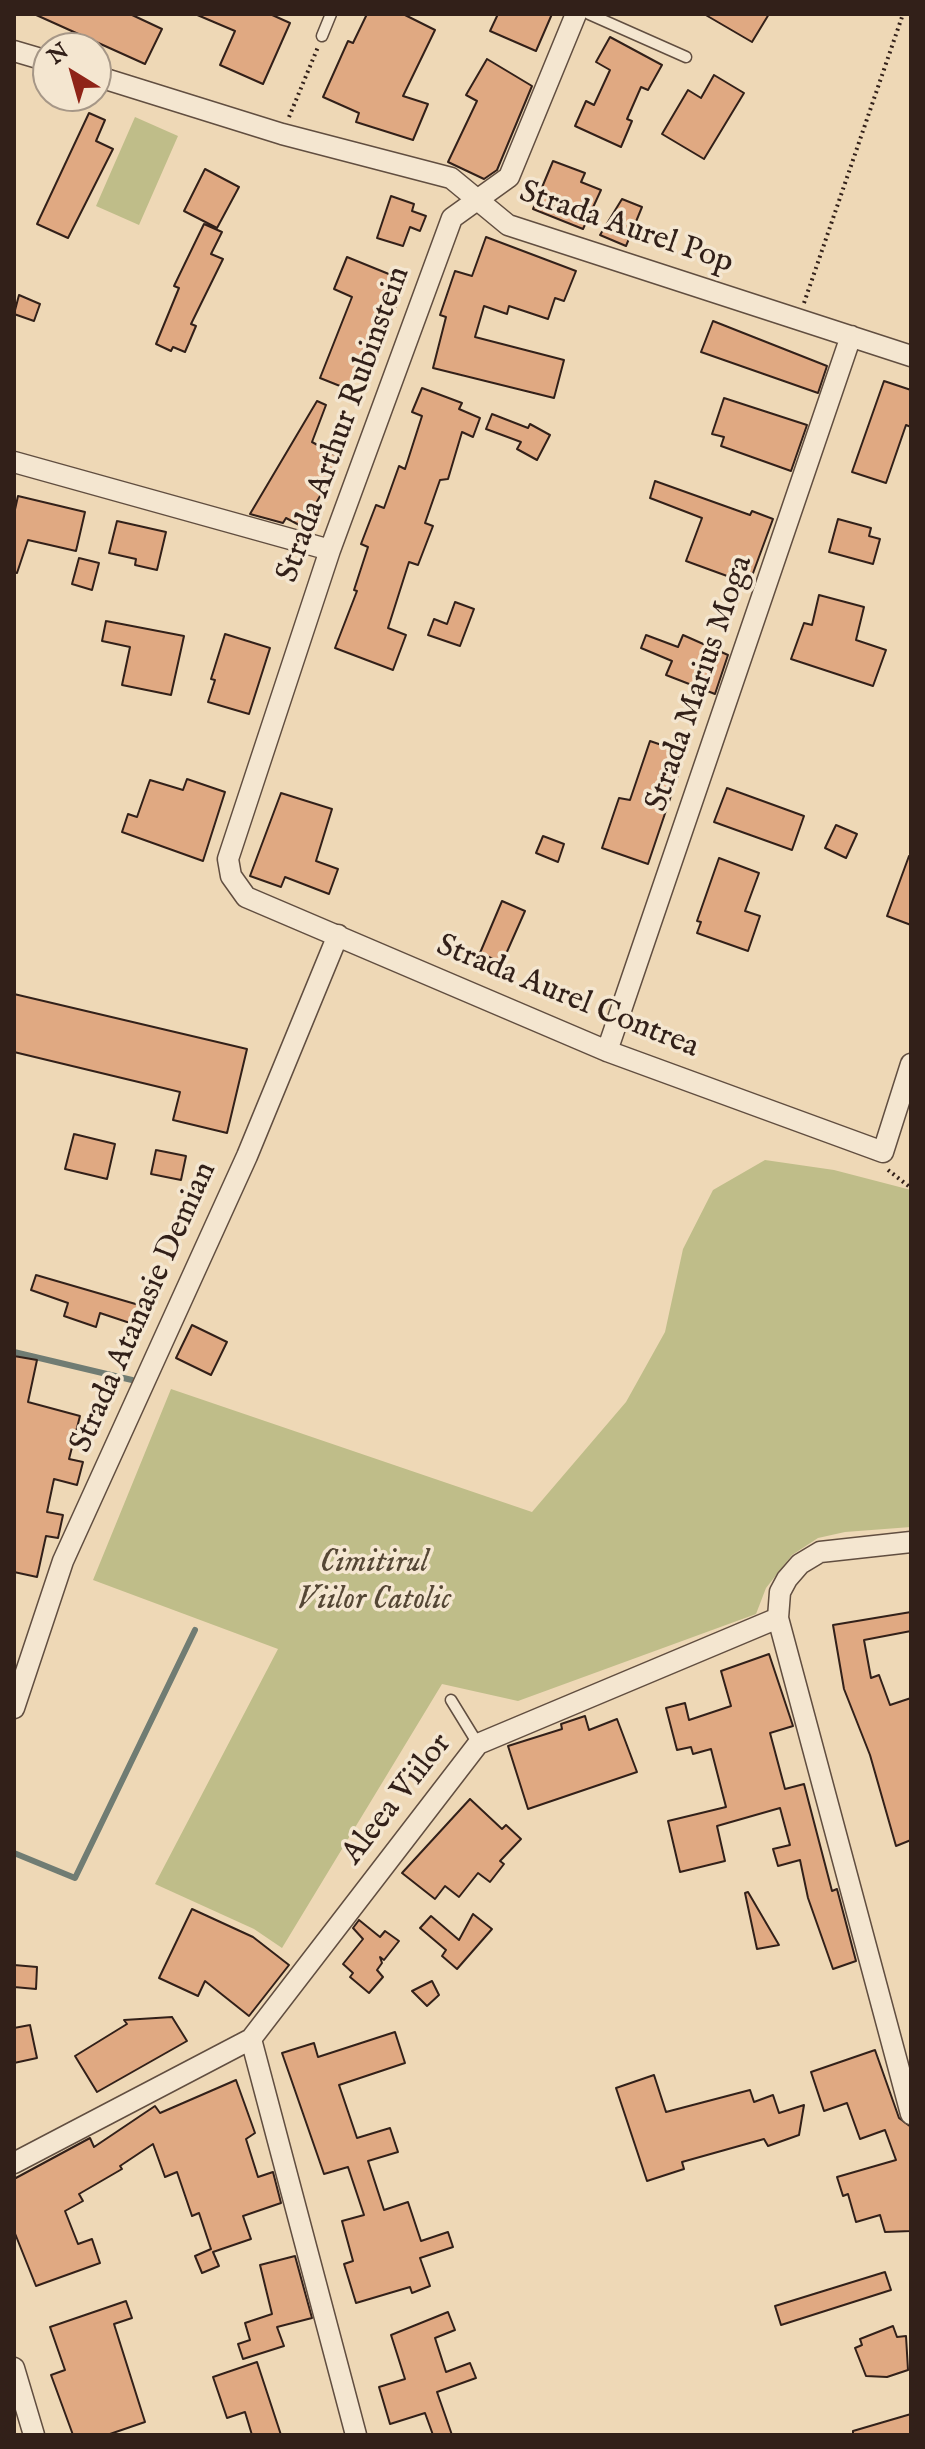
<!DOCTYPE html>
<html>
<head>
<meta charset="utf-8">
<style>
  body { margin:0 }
  #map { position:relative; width:925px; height:2449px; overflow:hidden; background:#eed8b6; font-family:"IM FELL English",serif }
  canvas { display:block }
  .frame { position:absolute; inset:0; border:16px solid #322019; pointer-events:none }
  .north { position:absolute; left:32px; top:32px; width:80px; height:80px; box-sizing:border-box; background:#f4e6d0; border:2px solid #a69787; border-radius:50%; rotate:323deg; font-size:22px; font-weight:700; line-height:32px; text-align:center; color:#322019 }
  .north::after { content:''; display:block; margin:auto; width:28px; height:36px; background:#8f2418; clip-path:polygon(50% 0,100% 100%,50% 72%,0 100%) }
</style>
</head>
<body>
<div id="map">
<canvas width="925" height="2449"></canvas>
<div class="frame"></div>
<div class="north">N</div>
</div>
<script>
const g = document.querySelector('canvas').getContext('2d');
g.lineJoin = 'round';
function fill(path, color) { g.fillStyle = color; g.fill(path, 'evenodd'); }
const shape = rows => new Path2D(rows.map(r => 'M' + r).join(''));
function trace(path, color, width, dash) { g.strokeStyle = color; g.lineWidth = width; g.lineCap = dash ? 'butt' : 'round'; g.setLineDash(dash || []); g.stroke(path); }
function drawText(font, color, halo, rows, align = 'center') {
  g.font = font + ' "IM FELL English",serif'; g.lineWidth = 7; g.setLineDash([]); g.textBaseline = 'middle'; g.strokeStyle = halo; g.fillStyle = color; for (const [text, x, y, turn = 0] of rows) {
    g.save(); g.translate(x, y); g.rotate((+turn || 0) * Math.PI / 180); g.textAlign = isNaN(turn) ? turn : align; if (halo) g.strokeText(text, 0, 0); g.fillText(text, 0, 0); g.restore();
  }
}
fill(shape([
  [135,117,178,136,139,225,96,206],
  [765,1160,834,1170,911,1190,911,1527,845,1532,818,1538,792,1555,766,1588,756,1614,518,1701,442,1684,282,1948,254,1929,155,1884,278,1649,93,1580,171,1389,532,1512,626,1402,665,1332,683,1249,713,1190]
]), '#bfbd89');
trace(shape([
  [14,1352,132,1380],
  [14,1853,75,1878,195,1630]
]), '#707c73', 6);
const building = shape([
  [34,14,130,14,162,29,145,64,34,14],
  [195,14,270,14,290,23,263,84,220,65,235,31,195,14],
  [367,14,403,14,435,30,403,96,428,104,413,140,356,122,359,113,323,97,348,41,353,43,367,14],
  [498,14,552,14,536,51,490,31,498,14],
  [704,14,769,14,752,42,704,14],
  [610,37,662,65,648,90,641,87,627,119,632,121,621,147,575,126,586,101,594,105,610,70,596,62,610,37],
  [487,59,532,86,497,170,484,179,448,162,477,101,466,95,487,59],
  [714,75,744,93,704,159,662,134,688,90,701,98,714,75],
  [89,113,105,120,96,141,113,149,68,238,37,224,89,113],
  [553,161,585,173,581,182,601,190,583,229,533,209,553,161],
  [205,169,239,187,217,228,184,211,205,169],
  [391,196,414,204,412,211,426,216,420,231,410,227,403,246,377,238,391,196],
  [622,199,642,207,626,246,600,235,622,199],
  [204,224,222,232,211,254,223,259,191,324,196,326,185,352,173,347,171,351,156,344,179,288,174,286,204,224],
  [486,237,576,271,564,301,555,298,548,319,509,306,507,314,484,306,475,337,564,360,554,398,433,368,446,317,440,315,455,271,472,276,486,237],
  [347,257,406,281,367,378,357,374,350,390,320,378,352,297,334,289,347,257],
  [19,295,40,304,34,321,14,314,19,295],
  [713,321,827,366,818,393,701,352,713,321],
  [884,381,911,390,911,427,906,425,886,483,852,472,884,381],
  [422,388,462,403,459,409,480,418,473,437,462,432,448,479,440,480,425,523,433,526,418,565,409,562,388,628,406,635,393,670,335,648,357,591,354,590,368,547,361,544,376,505,384,508,399,466,405,469,422,416,412,412,422,388],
  [724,398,807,425,791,471,721,446,724,437,712,434,724,398],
  [317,401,326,405,312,442,341,458,303,527,286,518,283,523,250,514,317,401],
  [492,414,528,428,530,424,550,435,537,460,517,449,521,442,486,429,492,414],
  [655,481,750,515,752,511,773,519,749,584,686,561,702,518,650,498,655,481],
  [18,496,85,512,76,551,28,540,17,573,14,572,14,514,18,496],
  [838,519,871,528,869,536,880,539,873,564,829,552,838,519],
  [117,521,166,532,157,570,135,565,136,559,109,553,117,521],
  [79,558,99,563,92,590,72,584,79,558],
  [819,595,864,607,856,640,886,650,873,686,791,659,804,623,812,625,819,595],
  [455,602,474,609,460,646,428,635,434,619,447,624,455,602],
  [106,621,184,636,171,695,122,685,130,647,102,641,106,621],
  [225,634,270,648,249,714,208,702,215,680,211,679,225,634],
  [646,635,678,647,683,635,728,655,715,694,666,675,672,661,641,648,646,635],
  [650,741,682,752,678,761,682,763,648,864,602,848,619,798,630,800,650,741],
  [187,779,225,792,203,861,122,832,128,814,137,817,150,780,183,790,187,779],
  [727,788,804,816,792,850,714,822,727,788],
  [281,793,332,809,316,861,338,869,329,894,285,877,281,887,250,876,281,793],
  [836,825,857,834,846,858,825,848,836,825],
  [543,836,564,844,558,862,536,853,543,836],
  [909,856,911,857,911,925,887,916,909,856],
  [719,858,759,873,745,911,760,916,748,951,697,933,701,922,697,921,719,858],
  [502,901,525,911,502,963,480,953,502,901],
  [14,994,247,1049,227,1133,173,1120,180,1092,14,1052,14,994],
  [74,1134,115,1144,107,1179,65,1169,74,1134],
  [156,1150,186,1156,181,1180,151,1174,156,1150],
  [36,1275,139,1305,133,1324,100,1313,96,1327,64,1316,68,1303,31,1290,36,1275],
  [192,1325,227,1342,211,1375,176,1358,192,1325],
  [14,1356,37,1360,28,1402,80,1416,69,1459,83,1462,77,1485,54,1479,47,1512,63,1515,58,1538,46,1536,37,1577,14,1572,14,1356],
  [911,1612,911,1631,864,1640,871,1678,879,1675,890,1705,911,1698,911,1840,896,1846,870,1755,844,1689,833,1625,911,1612],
  [769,1654,793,1726,770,1733,785,1789,804,1784,832,1891,837,1889,856,1961,833,1969,808,1898,800,1860,778,1866,773,1849,790,1845,780,1808,717,1826,725,1861,680,1872,668,1821,726,1807,711,1749,693,1754,691,1747,677,1750,666,1708,685,1703,689,1720,731,1706,721,1671,769,1654],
  [585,1716,589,1730,617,1719,637,1772,528,1809,508,1746,562,1729,561,1724,585,1716],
  [470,1799,502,1829,506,1825,521,1839,500,1861,504,1864,490,1882,478,1873,459,1897,445,1886,435,1899,402,1873,470,1799],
  [748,1892,779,1945,757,1949,745,1893,748,1892],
  [192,1909,253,1937,289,1965,249,2016,205,1981,198,1996,159,1978,192,1909],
  [473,1914,492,1929,457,1969,442,1956,446,1950,420,1928,431,1916,459,1940,473,1914],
  [359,1920,380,1937,385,1931,399,1941,384,1960,380,1957,382,1963,377,1970,383,1977,369,1993,350,1977,353,1973,343,1964,363,1939,353,1928,359,1920],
  [14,1965,37,1967,36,1989,14,1987,14,1965],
  [432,1981,439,1995,427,2006,412,1991,432,1981],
  [172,2017,187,2041,97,2092,75,2056,127,2024,124,2020,172,2017],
  [30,2025,37,2058,14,2063,14,2028,30,2025],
  [395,2032,405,2063,339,2085,357,2138,390,2128,398,2152,368,2161,384,2210,408,2202,421,2241,448,2232,453,2247,420,2258,430,2286,412,2293,410,2287,356,2303,344,2264,353,2261,342,2221,364,2215,348,2167,324,2174,282,2053,314,2043,318,2057,395,2032],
  [875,2050,899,2118,911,2127,911,2231,885,2232,880,2215,856,2222,848,2194,843,2196,837,2177,896,2160,885,2130,860,2139,847,2103,824,2111,811,2072,875,2050],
  [654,2075,666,2112,750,2090,754,2102,773,2095,779,2113,804,2105,799,2135,768,2146,764,2139,682,2162,684,2169,647,2181,616,2088,654,2075],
  [236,2080,255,2133,246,2139,258,2177,273,2172,281,2203,243,2216,251,2239,213,2252,219,2266,202,2273,195,2256,211,2249,199,2213,192,2216,177,2172,165,2177,153,2144,120,2166,122,2169,79,2194,83,2201,65,2211,78,2244,92,2239,100,2263,36,2286,14,2231,14,2179,90,2138,94,2147,155,2106,160,2113,236,2080],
  [295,2256,312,2318,277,2327,284,2346,243,2359,238,2344,250,2340,245,2323,272,2314,260,2265,295,2256],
  [885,2272,891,2290,781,2325,775,2306,885,2272],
  [126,2301,132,2318,114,2324,145,2422,107,2435,73,2435,51,2375,65,2370,50,2327,126,2301],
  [448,2312,455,2330,435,2338,446,2372,470,2363,476,2378,437,2392,452,2435,433,2435,425,2413,390,2424,379,2387,405,2379,391,2335,448,2312],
  [893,2326,897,2337,906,2336,908,2370,887,2377,866,2376,855,2348,862,2345,860,2339,893,2326],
  [257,2362,281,2435,252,2435,245,2412,227,2418,213,2377,257,2362],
  [911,2414,911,2435,853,2435,853,2431,911,2414]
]);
fill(building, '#e0a982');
trace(building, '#322019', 2);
const lane = shape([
  [589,14,686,57],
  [322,36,331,14],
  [451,1700,478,1744]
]);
const street = shape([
  [576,14,509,177,452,218,330,550,228,859,231,876,246,897,607,1051,883,1152,911,1064],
  [14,51,48,61],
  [96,76,282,134,451,178,508,225,911,356],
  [14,462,330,550],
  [607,1051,851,336],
  [778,1618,911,2114],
  [14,1708,63,1561,247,1156,338,935],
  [251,2039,356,2435],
  [14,2163,251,2039,478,1744,778,1618,780,1592,787,1579,800,1564,820,1552,911,1542],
  [14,2368,34,2435]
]);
trace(lane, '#614e40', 13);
trace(street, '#614e40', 23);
trace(shape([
  [289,117,318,47],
  [804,303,903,14],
  [888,1170,911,1188]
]), '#322019', 4, [2, 4]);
trace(lane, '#f4e6d0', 10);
trace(street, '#f4e6d0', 20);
drawText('32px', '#322019', '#f4e6d0', [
  ["Strada Aurel Pop",626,229,19],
  ["Strada Arthur Rubinstein",345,425,-70],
  ["Strada Marius Moga",701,684,-71],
  ["Strada Aurel Contrea",567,998,22],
  ["Strada Atanasie Demian",145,1308,-66],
  ["Aleea Viilor",398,1800,-52]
]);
drawText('italic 32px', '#554735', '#f4e6d0', [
  ["Cimitirul",374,1564],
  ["Viilor Catolic",374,1601]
]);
</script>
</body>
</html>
